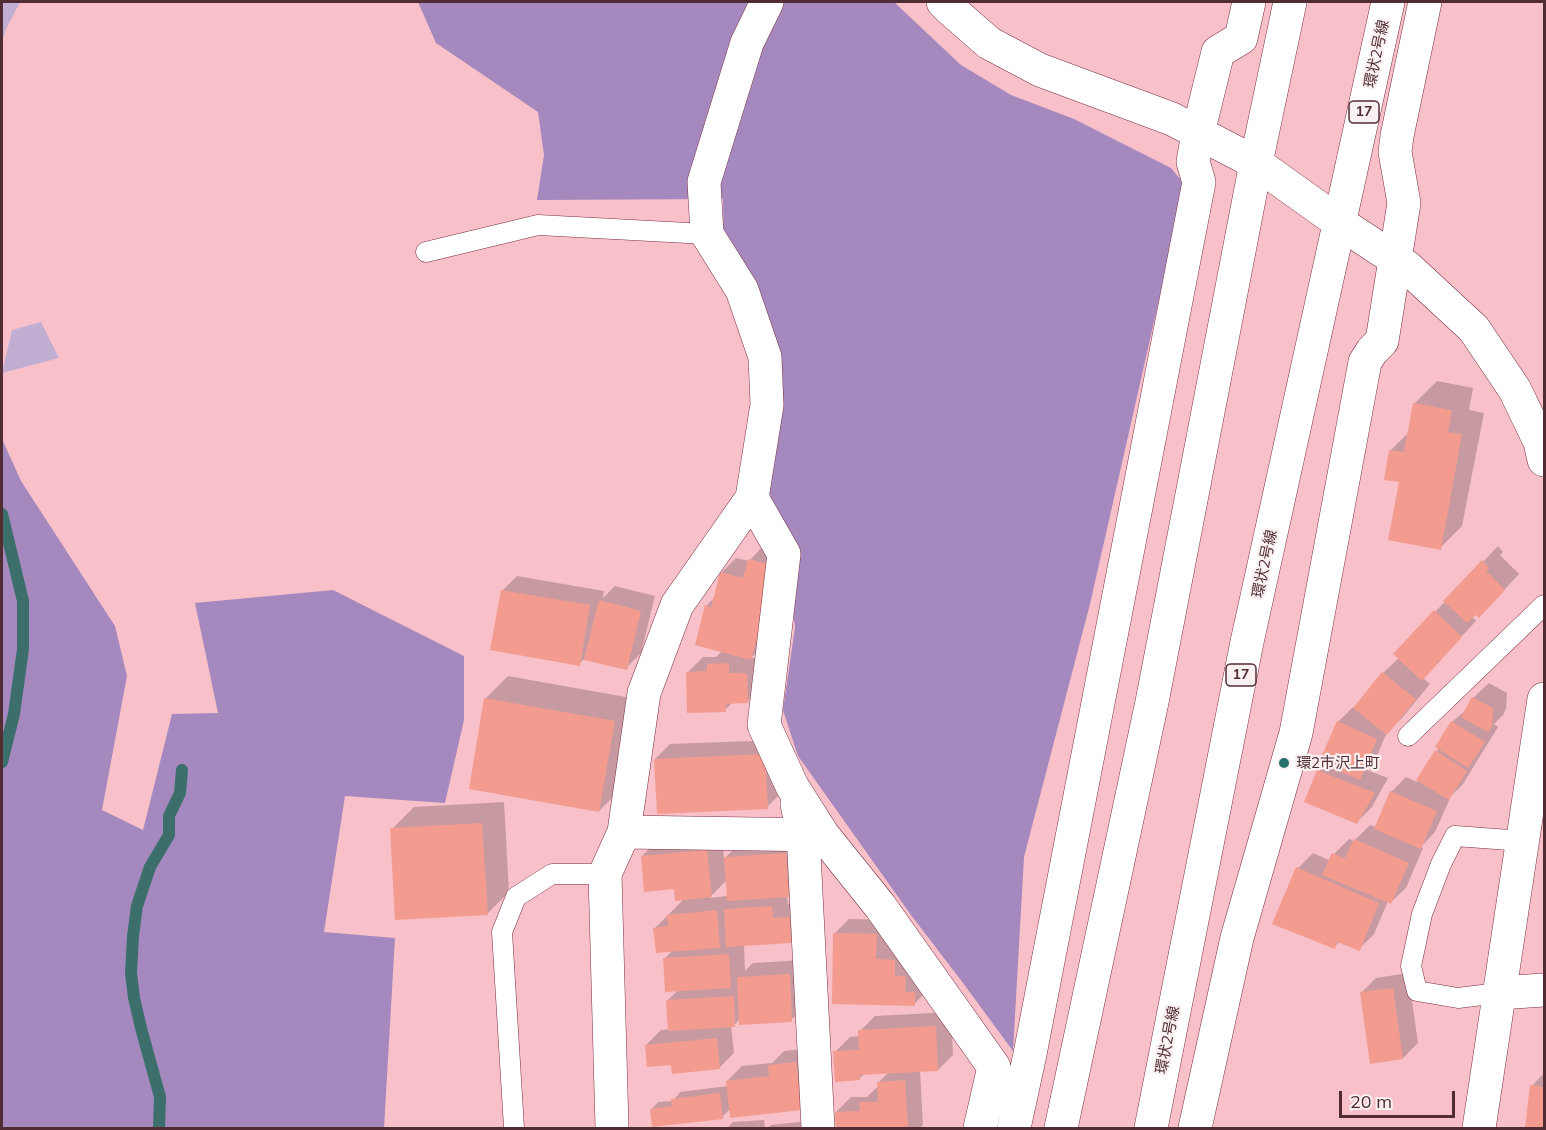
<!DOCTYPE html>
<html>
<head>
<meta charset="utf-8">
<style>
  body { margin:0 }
  #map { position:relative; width:1546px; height:1130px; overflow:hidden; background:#f8c1c9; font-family:Mulish,sans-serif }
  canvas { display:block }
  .frame { position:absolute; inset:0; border:3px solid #512d33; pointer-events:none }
  .scale { position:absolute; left:1339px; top:1091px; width:116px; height:27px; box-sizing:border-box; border:3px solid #512d33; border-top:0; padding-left:8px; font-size:18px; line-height:21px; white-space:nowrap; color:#512d33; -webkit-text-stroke:4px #f9f0f1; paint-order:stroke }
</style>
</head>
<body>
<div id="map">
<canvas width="1546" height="1130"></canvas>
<div class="frame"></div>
<div class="scale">20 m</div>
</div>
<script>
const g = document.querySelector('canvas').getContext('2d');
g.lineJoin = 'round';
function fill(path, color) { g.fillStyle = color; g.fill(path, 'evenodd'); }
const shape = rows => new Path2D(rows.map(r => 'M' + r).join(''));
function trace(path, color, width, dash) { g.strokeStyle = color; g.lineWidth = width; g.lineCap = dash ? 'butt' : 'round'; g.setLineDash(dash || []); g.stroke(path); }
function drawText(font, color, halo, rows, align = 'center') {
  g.font = font + ' Mulish,"Noto Sans JP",sans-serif'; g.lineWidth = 4.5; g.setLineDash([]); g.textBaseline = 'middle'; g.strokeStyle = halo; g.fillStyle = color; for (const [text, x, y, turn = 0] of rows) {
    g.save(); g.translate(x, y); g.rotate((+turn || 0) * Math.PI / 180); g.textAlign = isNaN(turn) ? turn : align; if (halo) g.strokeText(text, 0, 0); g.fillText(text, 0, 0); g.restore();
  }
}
fill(shape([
  [2,2,20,2,6,29,2,42],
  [41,322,59,358,2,373,12,330]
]), '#c1aed3');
fill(shape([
  [418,2,894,2,961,65,1011,95,1074,119,1171,168,1185,185,1090,604,1024,857,1013,1051,963,983,911,915,798,756,783,710,795,627,785,543,767,484,779,416,724,253,723,199,537,200,544,155,538,112,436,43],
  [2,439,21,481,115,626,127,676,102,810,143,830,172,714,218,713,195,603,333,590,464,656,464,720,445,803,345,796,324,932,395,938,384,1128,2,1128]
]), '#a589be');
fill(shape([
  [1437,381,1473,388,1469,410,1484,413,1462,526,1440,548,1401,481,1391,450,1409,432,1415,403],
  [765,544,790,551,766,643,751,658,761,658,762,687,747,702,733,702,725,710,688,672,703,657,716,657,722,651,706,606,715,597,721,573,736,558,749,561],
  [1498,546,1503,552,1500,555,1519,574,1494,601,1472,617,1476,621,1423,678,1430,684,1402,718,1387,732,1374,763,1367,770,1388,778,1372,807,1357,822,1318,771,1325,763,1338,722,1353,707,1355,708,1383,673,1399,658,1395,654],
  [517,576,604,591,603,598,615,586,655,596,641,653,626,668,585,658,579,664,502,591],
  [508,676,637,699,621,789,599,811,486,698],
  [1489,683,1507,693,1506,709,1503,715,1494,724,1498,727,1463,784,1451,796,1435,832,1421,847,1423,848,1406,888,1391,902,1388,901,1374,934,1359,949,1340,942,1334,947,1274,923,1298,868,1313,853,1331,861,1334,854,1349,839,1354,841,1370,825,1376,827,1391,792,1406,777,1417,782,1439,748,1452,722,1468,708,1474,697],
  [779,740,782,792,767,807,655,759,670,744],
  [504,802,509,892,487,914,392,829,414,807],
  [722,836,724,859,740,843,801,839,804,880,789,895,787,896,788,904,804,903,805,927,790,942,744,944,745,971,753,963,804,960,807,1005,791,1020,740,1019,734,1025,731,1025,734,1053,719,1068,673,1063,646,1045,661,1030,670,1029,668,1000,678,990,664,959,673,950,655,928,685,898,642,856,657,841],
  [727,880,728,896,709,898],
  [849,919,891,920,929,989,914,1004,834,934],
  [1408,973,1418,1043,1403,1058,1361,993,1376,978],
  [951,1012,953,1055,938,1070,920,1070,923,1125,920,1128,837,1128,836,1112,851,1097,867,1097,876,1088,878,1088,878,1083,889,1072,865,1073,859,1079,835,1052,850,1037,860,1036,860,1031,875,1016],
  [811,1048,801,1108,730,1109,722,1117,651,1110,658,1102,673,1101,680,1092,728,1086,727,1081,742,1066,772,1063,784,1051],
  [1544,1073,1544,1128,1526,1128,1532,1086],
  [764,1120,765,1128,712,1128,728,1127,733,1122],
  [818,1120,819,1128,767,1128,771,1125]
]), '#0003');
trace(shape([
  [2,514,23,601,23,649,14,714,2,762],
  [159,1128,160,1097,141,1028,134,998,131,973,133,936,137,906,150,867,169,835,169,816,180,793,182,770]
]), '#3c6f6c', 12);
fill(shape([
  [1413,403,1452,410,1448,432,1462,434,1441,550,1388,540,1399,482,1384,480,1389,450,1404,452],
  [748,559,776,566,751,660,695,645,705,605,711,608,720,572,743,578],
  [1482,560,1489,568,1486,571,1505,590,1479,618,1476,615,1467,623,1443,601],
  [501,590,590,605,580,666,490,650],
  [599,600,641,611,627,670,584,660],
  [1434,610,1462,637,1422,681,1393,654],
  [729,663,729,673,747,673,748,703,726,704,726,712,687,713,686,672,707,671,707,664],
  [1382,672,1416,699,1387,735,1353,708],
  [1472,697,1493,708,1492,726,1488,732,1461,717],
  [484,698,615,721,599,812,469,789],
  [1337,721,1377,739,1360,780,1319,762],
  [1451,721,1485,742,1468,768,1435,747],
  [1435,750,1467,771,1449,800,1416,780],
  [765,754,768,809,657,814,654,759],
  [1317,770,1375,793,1357,824,1304,802],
  [1390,791,1437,811,1421,849,1374,829],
  [482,823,488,915,395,920,390,828],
  [1354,839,1409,863,1391,904,1322,875,1332,853,1345,858],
  [707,850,712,897,675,901,674,889,644,892,641,856],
  [786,853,789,897,727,901,724,857],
  [1296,867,1379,903,1360,951,1337,942,1335,949,1272,924],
  [772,906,773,918,790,917,791,943,726,947,724,909],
  [717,910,720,948,656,953,653,928,668,926,667,915],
  [833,933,877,934,876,959,895,960,895,976,906,976,905,992,915,992,915,1006,832,1004],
  [729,954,731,988,665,992,663,958],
  [790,974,792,1022,739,1025,737,977],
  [1393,988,1403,1059,1370,1064,1360,992],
  [734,996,735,1027,668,1031,666,1000],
  [936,1026,938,1071,860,1075,860,1080,835,1082,833,1051,859,1050,858,1030],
  [717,1038,720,1069,672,1074,671,1065,647,1067,645,1045],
  [796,1062,802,1110,730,1118,726,1081,769,1076,768,1065],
  [905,1080,908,1128,836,1128,835,1112,860,1111,859,1102,878,1102,877,1082],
  [1530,1085,1544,1087,1544,1128,1525,1128],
  [720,1093,723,1119,652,1127,650,1109,672,1106,671,1099]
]), '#f29b8e');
const lane = shape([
  [426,252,538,225,707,234],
  [1408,736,1544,605],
  [1499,993,1458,998,1417,991,1411,966,1422,914,1441,864,1455,836,1523,841],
  [514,1128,502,932,516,897,552,874,605,874]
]);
const street = shape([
  [752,498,767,405,765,357,742,290,707,234,704,182,747,43,767,2],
  [797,804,803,834,818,1128],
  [624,832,823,835],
  [612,1128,605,874,624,832,644,693,677,605,752,498,784,554,764,725,792,786,823,835,880,906,994,1067,980,1128],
  [1014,1128,1030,1054,1199,182,1193,162,1198,133,1218,52,1241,38,1249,2],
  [1195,1128,1237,938,1296,733,1365,362,1372,351,1382,341,1404,203,1395,152,1397,136,1425,2]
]);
const secondary = shape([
  [943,2,949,8,989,43,1040,70,1172,119,1256,163,1340,223,1407,267,1474,329,1515,390,1540,442,1544,460],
  [1499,993,1544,990],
  [1479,1128,1544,699]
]);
const primary = shape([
  [1061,1128,1152,702,1256,163,1290,2],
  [1151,1128,1247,642,1388,2]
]);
trace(lane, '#7a2e40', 21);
trace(street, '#7a2e40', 34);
trace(secondary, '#7a2e40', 34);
trace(primary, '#7a2e40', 34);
trace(lane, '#fff', 20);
trace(street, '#fff', 33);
trace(secondary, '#fff', 33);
trace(primary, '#fff', 33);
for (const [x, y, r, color] of [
  [1284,763,6,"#27716c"]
]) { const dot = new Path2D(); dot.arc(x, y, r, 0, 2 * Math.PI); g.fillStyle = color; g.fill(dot); trace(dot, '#f9f0f1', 2); }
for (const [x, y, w] of [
  [1364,112,30],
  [1241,675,30]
]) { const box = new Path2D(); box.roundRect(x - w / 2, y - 11, w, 22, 4.5); g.fillStyle = '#f9f0f1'; g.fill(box); trace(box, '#512d33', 1.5); }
drawText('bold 14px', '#512d33', null, [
  ["17",1364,112],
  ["17",1241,675]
]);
drawText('15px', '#512d33', '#f9f0f1', [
  ["環状2号線",1377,54,-78],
  ["環状2号線",1265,564,-78],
  ["環状2号線",1168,1040,-79]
]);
drawText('15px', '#512d33', '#f9f0f1', [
  ["環2市沢上町",1296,763]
], 'left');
</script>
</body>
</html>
